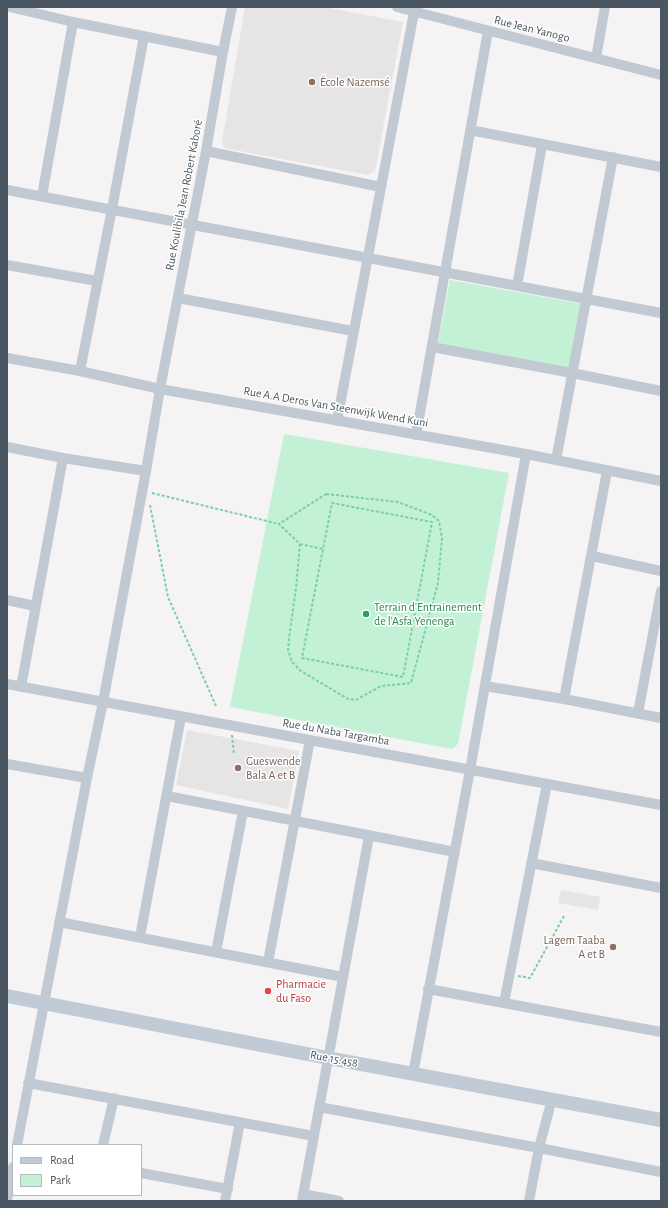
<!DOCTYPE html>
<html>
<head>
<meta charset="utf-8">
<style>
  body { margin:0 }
  #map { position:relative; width:668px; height:1208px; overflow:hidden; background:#f5f3f3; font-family:"Alegreya Sans",sans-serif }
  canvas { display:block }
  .frame { position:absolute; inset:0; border:8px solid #4a5661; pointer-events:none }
  .legend { position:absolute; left:12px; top:1144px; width:130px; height:52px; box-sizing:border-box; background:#fff; border:1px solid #b7bbc0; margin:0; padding:5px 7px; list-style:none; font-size:12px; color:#4a5661 }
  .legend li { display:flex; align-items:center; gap:8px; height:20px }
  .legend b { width:20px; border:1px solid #b7bbc0 }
</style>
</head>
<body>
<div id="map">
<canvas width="668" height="1208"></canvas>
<div class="frame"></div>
<ul class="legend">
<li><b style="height:5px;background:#c1cbd6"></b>Road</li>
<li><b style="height:11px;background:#c3f1d5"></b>Park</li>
</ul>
</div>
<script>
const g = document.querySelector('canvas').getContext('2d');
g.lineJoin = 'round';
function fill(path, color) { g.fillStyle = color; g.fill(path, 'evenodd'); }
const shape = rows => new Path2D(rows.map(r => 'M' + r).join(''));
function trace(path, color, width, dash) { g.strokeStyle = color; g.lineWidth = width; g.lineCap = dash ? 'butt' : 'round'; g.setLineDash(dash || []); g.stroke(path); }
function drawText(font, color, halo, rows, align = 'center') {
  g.font = font + ' "Alegreya Sans",sans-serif'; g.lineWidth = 3; g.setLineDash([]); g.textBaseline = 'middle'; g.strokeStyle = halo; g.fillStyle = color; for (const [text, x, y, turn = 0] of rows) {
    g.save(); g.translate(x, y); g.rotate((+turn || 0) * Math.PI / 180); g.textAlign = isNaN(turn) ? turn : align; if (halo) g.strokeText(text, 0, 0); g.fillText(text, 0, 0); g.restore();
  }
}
fill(shape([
  [245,7,324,7,403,22,375,171,368,175,224,148,222,141],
  [187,730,299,751,288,809,176,785],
  [561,890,600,897,598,910,558,903]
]), '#e6e4e5');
fill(shape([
  [450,280,582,304,570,371,437,347],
  [284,434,509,473,458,744,452,749,230,707]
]), '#c3f1d5');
trace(shape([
  [152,493,279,524],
  [326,494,398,502,432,515,439,521,442,538,438,583,411,683,381,686,356,700,348,699,301,671,292,662,288,650,289,638,296,588,300,544,279,524,326,494],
  [150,505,168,597,216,706],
  [300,544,323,549,332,503,432,522,403,677,302,658,323,549],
  [232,735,234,755],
  [518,976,530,978,564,916]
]), '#7ad0a6', 2, [3, 2]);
trace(shape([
  [10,7,73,22,223,52],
  [397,7,661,75],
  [596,58,605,7],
  [470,130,661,167],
  [206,151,381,187],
  [7,190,661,313],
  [42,196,73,22],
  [7,265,97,281],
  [517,286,542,145],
  [178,298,353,331],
  [432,347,572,373,661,391],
  [7,358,80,371,160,389,526,454,661,481],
  [80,371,112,209,144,36],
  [337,421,415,7],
  [416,435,488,31],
  [7,447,63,458,146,471],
  [556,460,613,157],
  [592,556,661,571],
  [7,600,35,606],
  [7,684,661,805],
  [485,686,564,699,661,718],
  [21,687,63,458],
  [564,699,607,471],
  [638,713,661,591],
  [7,764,87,778],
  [167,796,455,852],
  [531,863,661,888],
  [59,922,343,977],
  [140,937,181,717],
  [216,952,243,811],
  [268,962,310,740],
  [428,989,661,1032],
  [504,1003,547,784],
  [413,1074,470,770,526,454],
  [28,1083,314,1136],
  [319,1107,539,1148,661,1172],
  [17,1145,87,778,103,702,146,471,160,389,206,151,223,52,232,7],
  [103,1145,114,1098],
  [141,1173,228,1189],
  [303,1194,339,1201],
  [7,1200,13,1167],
  [225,1201,240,1122],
  [302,1201,369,836],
  [529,1201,539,1148,552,1099]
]), '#c1cad2', 10);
trace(shape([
  [7,996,328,1058,661,1120]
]), '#c1cbd6', 14);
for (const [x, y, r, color] of [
  [312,82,4,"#8d6e63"],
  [366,614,4,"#2e9e5b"],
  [238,768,4,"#8d6e63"],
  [613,947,4,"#8d6e63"],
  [268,991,4,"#e0444e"]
]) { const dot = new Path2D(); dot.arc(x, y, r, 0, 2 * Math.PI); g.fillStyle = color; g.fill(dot); trace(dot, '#fff', 1.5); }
drawText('12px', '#4a5661', '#fff', [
  ["Rue Jean Yanogo",532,29,14],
  ["Rue Koulibila Jean Robert Kaboré",184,195,-79],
  ["Rue A.A Deros Van Steenwijk Wend Kuni",336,407,10],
  ["Rue du Naba Targamba",336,732,10],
  ["Rue 15.458",334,1059,11]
]);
drawText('12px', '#785e54', '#fff', [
  ["École Nazemsé",320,82],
  ["Gueswende",246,761],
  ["Bala A et B",246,775],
  ["Lagem Taaba",605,940,"right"],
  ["A et B",605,954,"right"]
], 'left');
drawText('12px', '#27864d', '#fff', [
  ["Terrain d'Entrainement",374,607],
  ["de l'Asfa Yenenga",374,621]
], 'left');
drawText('12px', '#be3a42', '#fff', [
  ["Pharmacie",276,984],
  ["du Faso",276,998]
], 'left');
</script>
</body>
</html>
